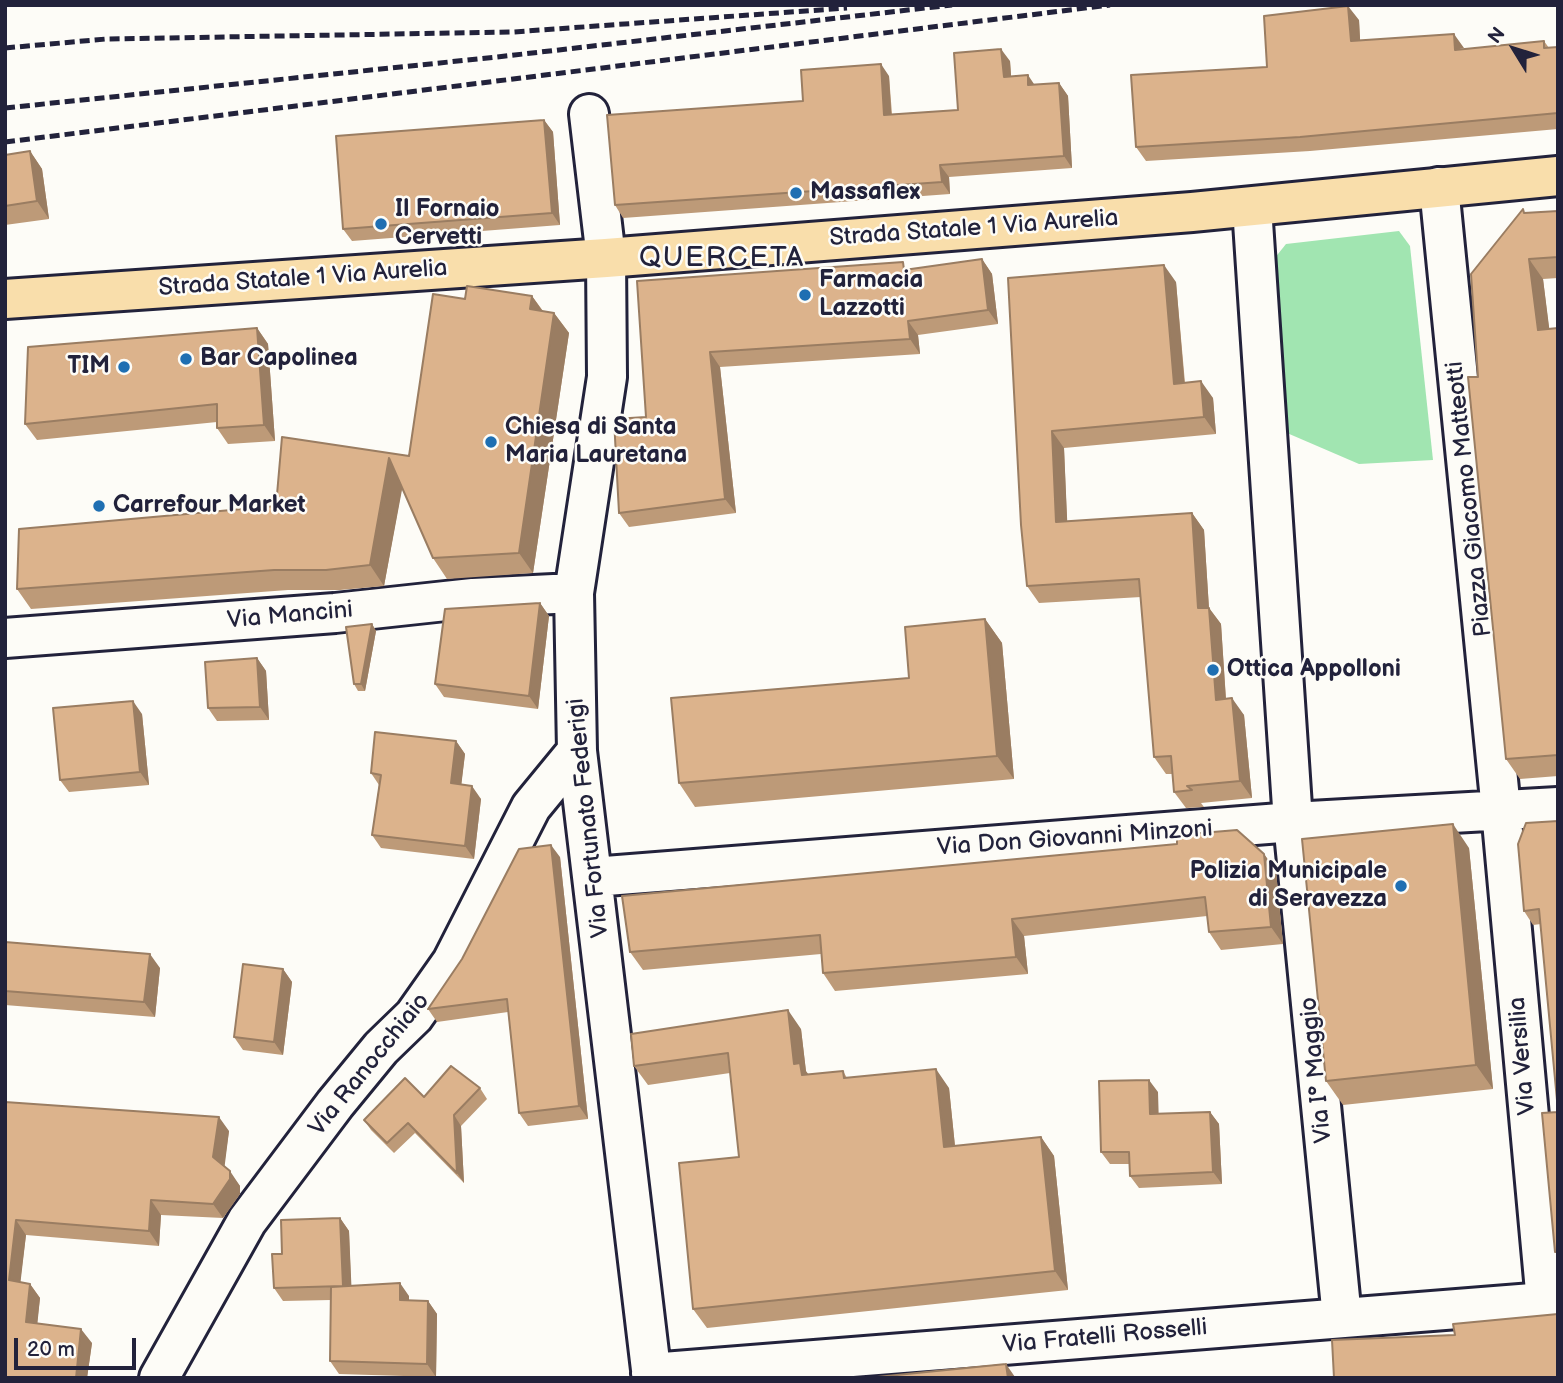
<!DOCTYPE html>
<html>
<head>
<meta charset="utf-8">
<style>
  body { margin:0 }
  #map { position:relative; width:1563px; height:1383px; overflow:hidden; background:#fdfcf7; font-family:"Balsamiq Sans",sans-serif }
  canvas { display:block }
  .frame { position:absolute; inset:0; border:7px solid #22223b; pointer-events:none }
  .north { position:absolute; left:1479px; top:14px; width:70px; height:70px; -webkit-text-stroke:5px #fdfcf7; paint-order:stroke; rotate:308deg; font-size:19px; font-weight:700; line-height:28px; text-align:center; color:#22223b }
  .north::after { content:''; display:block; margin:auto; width:24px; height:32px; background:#22223b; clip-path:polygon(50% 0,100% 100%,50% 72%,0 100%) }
  .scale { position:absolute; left:14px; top:1338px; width:122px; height:32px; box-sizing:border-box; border:4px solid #22223b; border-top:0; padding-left:9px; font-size:21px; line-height:24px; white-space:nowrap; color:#22223b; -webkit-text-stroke:5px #fdfcf7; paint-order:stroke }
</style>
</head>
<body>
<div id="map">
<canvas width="1563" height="1383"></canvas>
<div class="frame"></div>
<div class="north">N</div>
<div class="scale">20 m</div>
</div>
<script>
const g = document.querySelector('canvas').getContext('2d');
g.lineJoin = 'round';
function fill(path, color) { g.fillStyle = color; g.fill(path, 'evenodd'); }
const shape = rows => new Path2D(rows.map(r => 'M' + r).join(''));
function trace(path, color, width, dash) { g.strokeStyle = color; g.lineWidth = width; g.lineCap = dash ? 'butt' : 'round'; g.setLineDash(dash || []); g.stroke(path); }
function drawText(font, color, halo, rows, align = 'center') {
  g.font = font + ' "Balsamiq Sans",sans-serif'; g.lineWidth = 5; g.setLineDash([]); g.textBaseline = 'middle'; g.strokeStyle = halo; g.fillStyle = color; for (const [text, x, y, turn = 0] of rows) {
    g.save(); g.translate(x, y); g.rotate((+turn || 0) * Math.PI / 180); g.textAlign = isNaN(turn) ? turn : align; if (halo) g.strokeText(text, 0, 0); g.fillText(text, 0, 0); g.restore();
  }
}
fill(shape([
  [1399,231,1410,246,1433,460,1359,464,1287,433,1274,259,1286,244]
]), '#a1e5b1');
const minor = shape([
  [589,114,606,258,607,377,574,593,577,751,652,1378],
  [1439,187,1501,810,1546,1302],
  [1252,207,1293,822,1342,1318],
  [5,638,335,613,473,598,574,593],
  [593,877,1293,822,1558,807],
  [651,1373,1558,1301],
  [159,1378,247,1221,335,1104,381,1048,414,1016,452,962,531,807,577,751]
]);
const primary = shape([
  [5,299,606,258,1192,212,1558,176]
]);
trace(minor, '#22223b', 44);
trace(primary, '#22223b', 44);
trace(minor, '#fdfcf7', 38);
trace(primary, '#f9deab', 38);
trace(shape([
  [5,48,106,39,513,32,847,8],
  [5,108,497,57,952,5],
  [5,142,1110,5]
]), '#22223b', 5, [10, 5]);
fill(shape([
  [1359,20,1360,41,1464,49,1544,41,1549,48,1558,47,1558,129,1310,151,1146,161,1136,147,1267,67],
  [1010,61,1011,76,1035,85,1059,83,1068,96,1072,168,949,177,950,194,623,218,615,205,803,101,889,76,892,114,958,110],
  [544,120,553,132,560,225,352,241,343,229],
  [30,151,42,169,49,219,5,225,5,155],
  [1558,211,1558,278,1543,279,1549,329,1558,328,1558,776,1520,779,1506,759,1526,213],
  [982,259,992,274,998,324,918,335,920,354,720,367,736,513,629,527,619,513,646,417,637,281,908,270],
  [1008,278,1176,282,1185,383,1213,398,1216,434,1064,448,1067,522,1192,513,1204,530,1209,608,1221,624,1226,699,1244,715,1252,798,1201,803,1204,807,1186,808,1174,792,1172,774,1166,774,1154,757,1141,597,1039,603,1027,586],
  [532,296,543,311,554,313,569,333,533,573,447,579,433,558,402,487,384,586,340,590,288,590,31,609,17,589,276,506,409,456,465,299],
  [257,328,268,344,275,441,228,444,217,428,217,422,37,440,25,424],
  [540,603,549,616,538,709,444,697,435,684],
  [985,619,1002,643,1014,779,695,807,679,783,909,678],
  [372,624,376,631,365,691,358,691,354,684],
  [257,658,266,671,269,720,217,721,208,708],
  [142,714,149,785,69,792,60,780],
  [456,741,465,754,461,785,481,799,474,859,381,848,372,835,379,785,371,773],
  [1558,821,1541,924,1533,925,1524,911],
  [1469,848,1493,1089,1343,1105,1326,1081],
  [1264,854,1276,871,1283,944,1221,950,1209,932,1207,916,1024,936,1028,974,835,991,823,973,821,954,643,970,630,952],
  [560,857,588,1119,528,1126,519,1113,508,1012,437,1022,428,1009],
  [5,942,160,968,155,1017,5,1005],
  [283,969,292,982,283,1055,243,1050,234,1037],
  [801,1029,806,1072,808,1075,843,1071,847,1078,949,1088,955,1146,1041,1137,1054,1156,1068,1290,707,1328,693,1309,739,1157,730,1073,648,1085,634,1066],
  [480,1088,487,1099,461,1126,464,1183,415,1133,394,1153,371,1130,364,1120,424,1097],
  [1158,1092,1158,1114,1210,1112,1219,1124,1222,1184,1139,1188,1130,1176,1130,1164,1110,1164,1101,1152],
  [5,1102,229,1131,224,1166,240,1186,240,1194,223,1218,161,1215,159,1246,26,1235,20,1282,30,1284,40,1298,37,1323,92,1343,87,1378,5,1378],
  [340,1218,349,1231,351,1285,409,1296,409,1300,428,1301,437,1314,436,1377,339,1374,330,1361,331,1300,283,1301,274,1288,282,1254]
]), '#bd9a78');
fill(shape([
  [1348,6,1359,20,1361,56,1351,41],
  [1454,34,1464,48,1455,50],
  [1001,49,1010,61,1012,89,1004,77],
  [881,64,889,76,892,127,884,115],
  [1028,75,1036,87,1028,85],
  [1059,83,1068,96,1072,168,1064,156],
  [544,120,553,132,560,225,552,213],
  [30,151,42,169,49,219,37,201],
  [940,165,949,177,950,194,942,182],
  [982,259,992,274,998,324,988,310],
  [1529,259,1543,279,1552,350,1538,330],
  [1164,265,1176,282,1186,401,1174,384],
  [532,296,546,316,530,309],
  [554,313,569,333,533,573,519,553],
  [908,321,918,335,920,354,910,339],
  [257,328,268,344,275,441,264,425],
  [710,352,720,367,736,513,725,499],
  [1201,381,1213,398,1216,434,1204,417],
  [1052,431,1064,448,1068,539,1056,522],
  [389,458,404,479,384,586,370,565],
  [1192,513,1204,530,1210,625,1198,608],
  [540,603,549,616,538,709,529,696],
  [1209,608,1221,624,1227,717,1216,700],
  [985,619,1002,643,1014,779,997,756],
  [372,624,376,631,365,691,361,684],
  [257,658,266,671,269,720,260,707],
  [1232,698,1244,715,1252,798,1240,781],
  [133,701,142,714,149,785,140,772],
  [456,741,465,754,460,796,451,783],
  [472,786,481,799,474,859,465,846],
  [1453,824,1469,848,1493,1089,1476,1065],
  [551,845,560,857,588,1119,579,1106],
  [1264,854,1276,871,1283,944,1271,927],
  [1012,919,1024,936,1028,974,1016,957],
  [150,954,160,968,155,1017,144,1002],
  [283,969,292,982,283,1055,274,1042],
  [788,1010,801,1029,806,1071,814,1082,802,1075,794,1064],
  [936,1069,949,1088,957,1166,944,1147],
  [1149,1080,1158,1092,1159,1126,1150,1114],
  [1210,1112,1219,1124,1222,1184,1213,1172],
  [454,1115,461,1126,464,1183,457,1173],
  [219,1117,229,1131,224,1171,213,1157],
  [1041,1137,1054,1156,1068,1290,1055,1271],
  [230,1171,240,1186,240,1194,223,1218,213,1204],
  [151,1200,161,1215,159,1246,149,1231],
  [340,1218,349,1231,352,1299,343,1286],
  [16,1220,26,1235,19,1295,9,1280],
  [400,1283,409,1296,409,1313,400,1300],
  [30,1284,40,1298,36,1337,26,1322],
  [428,1301,437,1314,436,1377,427,1364],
  [81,1329,92,1343,87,1378,76,1378],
  [1006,1364,1015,1377,1015,1378,1008,1378]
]), '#9a7d62');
const building = shape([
  [1348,6,1351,41,1454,34,1455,50,1544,41,1544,48,1558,47,1558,113,1300,137,1136,147,1131,75,1267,67,1264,16,1348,6],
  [1001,49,1004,77,1028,75,1028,85,1059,83,1064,156,940,165,942,182,615,205,607,115,803,101,801,70,881,64,884,115,958,110,954,53,1001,49],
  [544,120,552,213,343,229,336,136,544,120],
  [30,151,37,201,5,206,5,155,30,151],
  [1523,209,1524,213,1558,211,1558,257,1529,259,1538,330,1558,328,1558,755,1506,759,1468,377,1478,377,1471,274,1523,209],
  [982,259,988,310,908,321,910,339,710,352,725,499,619,513,614,419,646,417,637,281,903,262,904,270,982,259],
  [1164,265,1174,384,1201,381,1204,417,1052,431,1056,522,1192,513,1198,608,1209,608,1216,700,1232,698,1240,781,1187,786,1192,790,1174,792,1171,756,1154,757,1139,579,1027,586,1021,525,1008,278,1164,265],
  [467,286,532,296,530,309,554,313,519,553,433,558,389,458,370,565,326,570,274,570,17,589,19,529,276,506,282,437,409,456,433,294,465,299,467,286],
  [257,328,264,425,217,428,217,404,25,424,28,347,257,328],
  [540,603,529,696,435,684,445,609,540,603],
  [985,619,997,756,679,783,671,698,909,678,905,627,985,619],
  [372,624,361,684,354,684,346,627,372,624],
  [257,658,260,707,208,708,205,662,257,658],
  [133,701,140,772,60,780,53,708,133,701],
  [375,732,456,741,451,783,472,786,465,846,372,835,381,775,371,773,375,732],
  [1558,821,1558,1111,1539,909,1524,911,1518,844,1526,823,1558,821],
  [1453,824,1476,1065,1326,1081,1302,839,1453,824],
  [1237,830,1264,854,1271,927,1209,932,1205,897,1012,919,1016,957,823,973,820,935,630,952,622,896,1177,844,1177,835,1237,830],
  [551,845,579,1106,519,1113,507,999,428,1009,462,959,519,849,551,845],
  [5,942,150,954,144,1002,5,991,5,942],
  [243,964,283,969,274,1042,234,1037,243,964],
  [788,1010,794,1064,800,1063,802,1075,843,1071,844,1078,936,1069,944,1147,1041,1137,1055,1271,693,1309,679,1163,739,1157,728,1053,634,1066,631,1034,788,1010],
  [451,1066,480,1088,454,1115,457,1173,408,1123,387,1143,364,1120,405,1078,424,1097,451,1066],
  [1149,1080,1150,1114,1210,1112,1213,1172,1130,1176,1129,1152,1101,1152,1099,1081,1149,1080],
  [5,1102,219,1117,213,1157,230,1171,230,1179,213,1204,151,1200,149,1231,16,1220,9,1280,30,1284,26,1322,81,1329,76,1378,5,1378,5,1102],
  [1558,1112,1558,1252,1555,1252,1542,1113,1558,1112],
  [340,1218,343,1286,274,1288,272,1254,282,1254,281,1220,340,1218],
  [400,1283,400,1300,428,1301,427,1364,330,1361,331,1287,400,1283],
  [1558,1314,1558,1378,1334,1378,1332,1340,1455,1335,1453,1324,1558,1314],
  [1006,1364,1008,1378,867,1378,1006,1364]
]);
fill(building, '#dcb38c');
trace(building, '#9a7d62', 2);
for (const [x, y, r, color] of [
  [796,193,7,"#1f6fb2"],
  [381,224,7,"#1f6fb2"],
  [805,295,7,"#1f6fb2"],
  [186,359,7,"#1f6fb2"],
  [124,367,7,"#1f6fb2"],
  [491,442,7,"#1f6fb2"],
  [99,506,7,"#1f6fb2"],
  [1213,670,7,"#1f6fb2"],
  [1401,886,7,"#1f6fb2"]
]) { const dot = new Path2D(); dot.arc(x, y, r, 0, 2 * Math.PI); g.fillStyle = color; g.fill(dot); trace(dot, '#fdfcf7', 2.5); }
drawText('bold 24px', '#22223b', '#fdfcf7', [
  ["Massaflex",810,193],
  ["Il Fornaio",395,210],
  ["Cervetti",395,238],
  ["Farmacia",819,281],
  ["Lazzotti",819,309],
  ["Bar Capolinea",200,359],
  ["TIM",110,367,"right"],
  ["Chiesa di Santa",505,428],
  ["Maria Lauretana",505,456],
  ["Carrefour Market",113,506],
  ["Ottica Appolloni",1227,670],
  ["Polizia Municipale",1387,872,"right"],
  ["di Seravezza",1387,900,"right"]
], 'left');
drawText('24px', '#22223b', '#fdfcf7', [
  ["Strada Statale 1 Via Aurelia",974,229,-4],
  ["Strada Statale 1 Via Aurelia",303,279,-4],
  ["Piazza Giacomo Matteotti",1470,499,-96],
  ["Via Mancini",290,616,-5],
  ["Via Fortunato Federigi",589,818,-96],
  ["Via Don Giovanni Minzoni",1075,839,-4],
  ["Via Versilia",1523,1056,-95],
  ["Via Ranocchiaio",370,1065,-51],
  ["Via I° Maggio",1317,1070,-96],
  ["Via Fratelli Rosselli",1105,1337,-5]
]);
g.letterSpacing = '2px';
drawText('28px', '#22223b', '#fdfcf7', [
  ["QUERCETA",722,259]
]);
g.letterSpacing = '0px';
</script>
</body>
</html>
